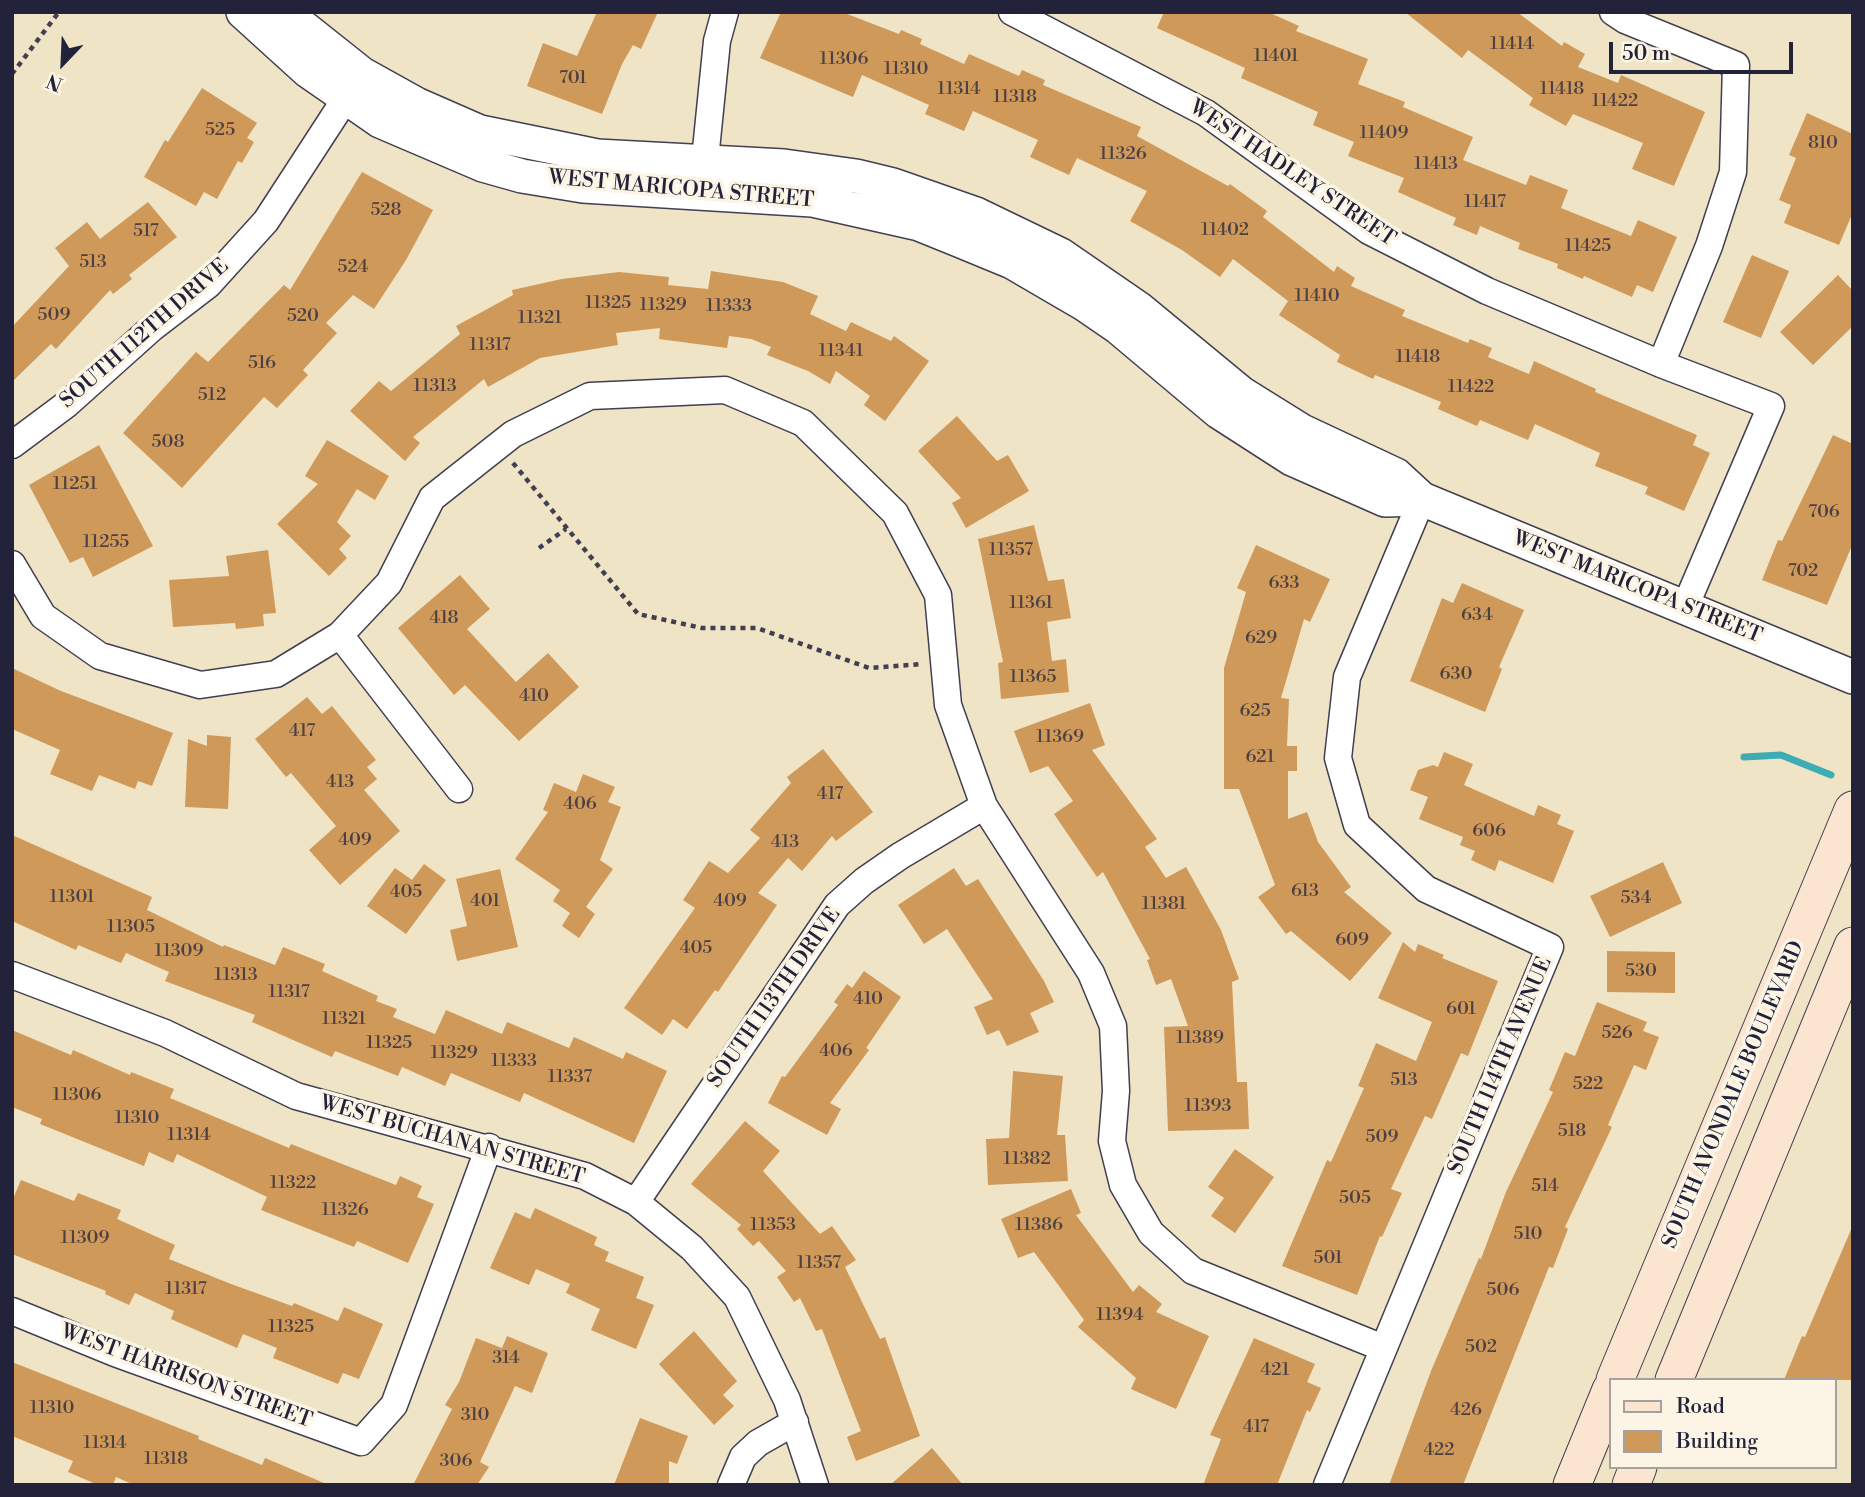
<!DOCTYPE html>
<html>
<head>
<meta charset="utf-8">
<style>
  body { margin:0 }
  #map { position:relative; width:1865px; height:1497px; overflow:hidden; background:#f0e4c6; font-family:"Libre Bodoni",serif }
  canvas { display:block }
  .frame { position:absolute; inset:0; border:14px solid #22223b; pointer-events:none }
  .legend { position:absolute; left:1609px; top:1378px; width:228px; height:91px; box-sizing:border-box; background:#fcf5e5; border:2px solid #a5a1a1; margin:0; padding:9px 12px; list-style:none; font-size:21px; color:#22223b }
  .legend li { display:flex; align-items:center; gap:14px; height:35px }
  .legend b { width:35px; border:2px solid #a5a1a1 }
  .north { position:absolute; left:28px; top:28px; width:70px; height:70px; -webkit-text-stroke:5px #fcf5e5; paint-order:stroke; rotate:203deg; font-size:19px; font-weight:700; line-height:28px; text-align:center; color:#22223b }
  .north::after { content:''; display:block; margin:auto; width:24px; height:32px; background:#22223b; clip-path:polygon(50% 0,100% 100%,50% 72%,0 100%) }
  .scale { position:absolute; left:1609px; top:42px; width:184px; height:32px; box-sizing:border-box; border:4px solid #22223b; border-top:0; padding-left:9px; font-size:21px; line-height:24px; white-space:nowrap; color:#22223b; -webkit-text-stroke:5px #fcf5e5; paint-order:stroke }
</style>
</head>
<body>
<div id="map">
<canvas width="1865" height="1497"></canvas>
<div class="frame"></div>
<ul class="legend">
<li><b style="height:9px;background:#fce5d0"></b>Road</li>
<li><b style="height:19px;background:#cf995a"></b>Building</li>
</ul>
<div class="north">N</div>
<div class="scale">50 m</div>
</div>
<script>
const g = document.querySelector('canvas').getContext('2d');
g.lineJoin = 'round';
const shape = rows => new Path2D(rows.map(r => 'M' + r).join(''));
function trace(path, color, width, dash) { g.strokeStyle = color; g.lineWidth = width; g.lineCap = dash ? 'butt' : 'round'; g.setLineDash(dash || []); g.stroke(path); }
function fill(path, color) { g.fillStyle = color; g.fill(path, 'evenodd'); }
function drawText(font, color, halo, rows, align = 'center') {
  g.font = font + ' "Libre Bodoni",serif'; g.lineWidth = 7; g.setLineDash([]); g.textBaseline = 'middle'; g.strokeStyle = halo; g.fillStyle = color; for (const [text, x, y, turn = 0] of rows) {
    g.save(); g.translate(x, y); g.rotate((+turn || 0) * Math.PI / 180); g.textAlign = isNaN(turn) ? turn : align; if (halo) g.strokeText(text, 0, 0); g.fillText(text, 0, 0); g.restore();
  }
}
trace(shape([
  [1744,757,1781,755,1831,775]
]), '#3badb3', 7);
fill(shape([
  [597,12,658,12,641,49,633,45,622,64,602,114,527,86,543,43,577,56],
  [781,12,842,12,899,34,901,30,922,39,920,44,964,64,969,54,1019,76,1022,70,1045,80,1043,85,1141,127,1137,136,1228,186,1230,184,1267,211,1263,217,1334,272,1337,266,1355,278,1351,286,1405,310,1402,316,1468,343,1470,339,1492,348,1488,357,1529,374,1534,361,1596,389,1595,392,1697,435,1693,445,1710,453,1684,511,1645,494,1648,487,1595,466,1600,453,1535,424,1528,440,1480,420,1477,426,1438,409,1441,402,1375,375,1373,379,1337,362,1340,355,1279,315,1288,301,1233,259,1220,277,1182,250,1130,221,1147,191,1077,158,1069,175,1030,157,1038,140,973,111,964,131,925,114,929,105,862,75,853,97,760,58],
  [1164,12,1268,12,1299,26,1296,31,1368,59,1358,84,1405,102,1403,107,1473,137,1463,160,1526,185,1530,175,1568,190,1561,208,1631,236,1638,220,1677,237,1653,292,1637,285,1632,297,1584,276,1583,279,1557,268,1558,264,1518,249,1520,243,1480,226,1477,235,1453,225,1456,218,1398,192,1404,178,1348,156,1354,142,1313,125,1318,112,1241,78,1245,68,1157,28],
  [1405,12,1517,12,1562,46,1564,42,1585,54,1578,67,1618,83,1621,75,1705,112,1674,186,1632,169,1643,143,1573,114,1566,126,1529,105,1533,98,1468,50,1462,58],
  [202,88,257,123,247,138,254,142,242,163,238,161,217,199,204,192,196,206,144,177,165,140,168,142],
  [1807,113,1853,134,1853,212,1839,245,1784,223,1791,205,1779,200,1796,158,1789,155],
  [362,172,433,210,406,260,374,309,353,295,326,323,337,333,303,370,308,375,277,408,264,397,182,488,123,433,196,352,208,362,284,285,290,290],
  [148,202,177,237,129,275,132,279,113,294,110,290,56,349,51,344,12,382,12,327,69,266,55,248,87,222,100,239],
  [1752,255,1789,271,1761,338,1723,322],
  [711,271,783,282,818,296,810,314,846,331,851,322,891,341,894,336,929,361,885,421,864,405,870,396,836,371,830,384,808,371,767,355,771,347,751,339,729,336,727,348,659,339,660,328,616,333,618,345,540,358,488,387,484,379,413,437,420,443,405,461,350,411,379,381,391,391,460,334,456,326,513,295,512,290,562,279,619,272,669,277,668,285,708,289],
  [1838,275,1853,291,1853,326,1813,365,1780,332],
  [957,416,997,461,1008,455,1029,491,966,528,952,503,961,498,918,451],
  [1833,435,1853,444,1853,543,1827,605,1762,580,1778,540,1782,541],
  [327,440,389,476,375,500,357,489,337,522,351,536,339,549,347,558,329,576,277,524,318,484,305,476],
  [99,445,153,546,93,577,83,557,70,563,29,485],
  [1034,525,1048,581,1064,579,1071,618,1047,622,1052,661,1066,659,1069,692,1001,699,998,663,1003,662,978,539],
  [1256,545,1330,579,1310,622,1304,619,1281,698,1289,699,1287,746,1297,746,1297,771,1288,771,1288,819,1307,812,1318,842,1351,887,1344,892,1392,933,1350,981,1291,931,1286,934,1258,897,1275,885,1239,789,1224,789,1224,668,1246,592,1237,588],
  [268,550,276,613,263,614,264,626,236,629,235,623,173,627,169,580,229,576,226,556],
  [460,575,490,609,467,629,516,682,548,653,579,687,519,741,465,685,454,695,398,628],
  [1462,583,1524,610,1499,667,1502,669,1485,712,1410,681,1442,598,1453,603],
  [12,668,61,691,173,733,152,786,138,781,135,789,99,775,92,791,50,774,60,750,12,729],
  [307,697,322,714,332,706,376,760,367,767,377,779,364,790,400,831,340,885,309,850,336,826,291,773,286,777,255,739],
  [1090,703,1105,745,1092,750,1157,839,1145,847,1166,878,1186,867,1221,930,1239,979,1232,982,1237,1082,1247,1082,1249,1129,1168,1131,1164,1027,1188,1026,1171,979,1156,985,1147,960,1150,959,1103,872,1097,877,1054,814,1073,801,1048,766,1030,773,1014,731],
  [207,735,231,737,228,809,185,807,188,739,207,746],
  [823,749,873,812,836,841,832,836,802,871,788,858,758,893,777,905,718,992,715,990,687,1029,673,1019,662,1035,624,1008,695,908,683,900,709,861,728,873,760,838,750,830,791,783,787,777],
  [1444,752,1473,764,1464,785,1534,816,1538,805,1561,815,1557,824,1574,831,1553,883,1499,860,1495,871,1471,860,1475,851,1460,845,1463,837,1419,819,1428,797,1410,790,1418,770,1433,765,1438,767],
  [583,774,615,787,608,802,621,807,600,860,613,869,586,907,595,914,579,938,562,926,570,913,553,901,560,890,515,859,548,812,543,810,554,783,576,792],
  [12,835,152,897,147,910,223,947,224,945,275,965,283,947,325,964,322,971,378,996,376,1001,397,1009,393,1017,435,1034,446,1010,502,1034,507,1022,569,1048,574,1037,623,1059,626,1052,667,1071,634,1143,524,1093,520,1102,451,1073,445,1086,402,1067,398,1076,335,1051,332,1057,252,1022,255,1015,165,981,169,972,126,953,121,963,78,945,76,950,12,921],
  [1663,862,1682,903,1610,937,1590,896],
  [424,864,446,880,406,934,367,906,395,868,412,880],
  [954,868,966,886,978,879,1044,981,1054,1002,1030,1013,1039,1032,1007,1046,999,1030,987,1035,974,1007,993,999,947,929,924,944,898,905],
  [500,869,518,947,457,961,450,930,467,926,456,879],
  [1403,942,1415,952,1418,944,1444,955,1442,958,1498,981,1468,1056,1461,1053,1432,1119,1425,1116,1391,1189,1402,1193,1382,1237,1380,1236,1357,1295,1282,1266,1327,1160,1331,1162,1364,1088,1358,1086,1376,1043,1416,1061,1432,1022,1378,998],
  [1607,951,1675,952,1675,993,1607,992],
  [864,971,901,997,866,1048,869,1050,830,1103,841,1109,827,1135,768,1103,782,1076,785,1077,838,1005,834,1002,847,984,852,988],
  [1597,1002,1647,1022,1643,1031,1659,1037,1646,1070,1634,1065,1608,1125,1612,1127,1565,1227,1568,1229,1553,1268,1549,1267,1463,1485,1389,1485,1431,1371,1479,1258,1481,1259,1506,1192,1553,1092,1549,1090,1565,1052,1575,1056],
  [12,1030,71,1055,73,1050,130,1075,131,1072,174,1089,170,1098,289,1148,291,1144,396,1185,400,1176,422,1186,417,1197,434,1204,408,1263,357,1241,354,1247,261,1210,267,1197,177,1154,173,1163,149,1152,144,1166,40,1124,42,1119,12,1107],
  [1013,1071,1063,1076,1057,1135,1065,1135,1068,1181,988,1185,986,1139,1009,1138],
  [745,1121,780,1151,763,1171,820,1234,832,1226,856,1260,845,1267,880,1339,885,1337,920,1436,856,1461,847,1437,861,1431,822,1329,816,1331,800,1298,794,1302,777,1277,786,1271,759,1241,753,1246,737,1229,741,1225,691,1184],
  [1235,1149,1274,1177,1235,1233,1211,1216,1224,1198,1208,1187],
  [21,1180,74,1201,78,1193,121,1210,117,1219,175,1245,169,1259,231,1284,292,1306,294,1303,338,1321,344,1307,383,1324,359,1379,343,1373,338,1384,273,1358,277,1348,243,1334,237,1348,171,1319,174,1311,135,1293,129,1305,105,1294,106,1291,12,1254,12,1201],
  [1071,1189,1081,1213,1076,1215,1133,1292,1139,1285,1162,1304,1156,1312,1209,1336,1176,1409,1131,1389,1136,1378,1078,1327,1084,1320,1034,1252,1018,1258,1001,1219],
  [535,1208,597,1237,594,1245,609,1252,605,1261,644,1277,636,1298,654,1305,636,1349,591,1330,600,1309,566,1293,570,1284,536,1269,529,1285,490,1268,515,1212,530,1219],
  [1853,1225,1853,1380,1784,1380,1802,1336,1805,1337],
  [694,1331,737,1381,723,1395,734,1406,714,1425,659,1364],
  [507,1336,548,1353,532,1393,515,1386,480,1462,489,1467,477,1485,413,1485,452,1409,445,1405,459,1382,476,1338,502,1348],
  [1254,1338,1315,1364,1307,1382,1321,1388,1310,1412,1307,1410,1277,1485,1203,1485,1221,1439,1210,1435],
  [12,1362,199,1436,198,1439,262,1465,265,1458,329,1485,134,1485,116,1477,113,1485,98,1485,68,1472,73,1461,12,1436],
  [640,1418,688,1436,677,1464,669,1461,669,1485,614,1485],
  [932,1448,963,1485,890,1485]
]), '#cf995a');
const minor = shape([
  [1012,12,1206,113,1369,231,1487,291,1661,364,1771,406,1685,607],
  [1613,12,1625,20,1736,65,1733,172,1709,246,1661,364],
  [703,179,717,41,725,12],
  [12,445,67,404,152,328,208,285,266,221,357,81],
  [12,564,43,616,100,656,200,685,276,674,340,635,389,583,432,498,513,434,590,396,725,390,803,423,895,513,938,595,948,705,984,806,1091,973,1113,1026,1116,1091,1112,1141,1123,1185,1151,1233,1193,1271,1383,1348],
  [340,635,459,789],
  [12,975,165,1033,296,1096,585,1176,636,1202,692,1248,737,1297,787,1400,815,1485],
  [636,1202,837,905,864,881,900,856,984,806],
  [12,1311,115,1353,361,1442,394,1405,489,1147],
  [731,1485,743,1457,758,1443,795,1422],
  [1327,1485,1550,947,1426,889,1357,825,1338,758,1347,677,1422,499]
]);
const tertiary = shape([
  [243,12,308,71,380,121,483,165,522,176,583,186,812,200,919,224,961,241,1012,262,1084,304,1119,328,1219,412,1292,459,1385,500,1422,499],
  [284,12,362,74,416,104,480,132,597,156,784,166,856,176,893,185,976,214,1061,255,1138,308,1241,393,1302,431,1396,475,1422,499,1853,677]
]);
const secondary = shape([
  [1615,1380,1853,810],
  [1674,1380,1853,946],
  [1572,1485,1611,1390],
  [1631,1485,1638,1467]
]);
trace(minor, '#413f50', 29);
trace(tertiary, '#413f50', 36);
trace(secondary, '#413f50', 39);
trace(shape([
  [12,74,59,12],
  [513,463,638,614,702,628,757,628,869,668,922,664],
  [539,548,566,529]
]), '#413f50', 4.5, [5, 5]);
trace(minor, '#fff', 26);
trace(tertiary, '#fff', 33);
trace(secondary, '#fce5d0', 37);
drawText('18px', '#4d4043', null, [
  ["11414",1512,45],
  ["11401",1276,57],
  ["11306",844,60],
  ["11310",906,70],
  ["701",573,79],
  ["11314",959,90],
  ["11418",1562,90],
  ["11318",1015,98],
  ["11422",1615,102],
  ["525",220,131],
  ["11409",1384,134],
  ["810",1823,144],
  ["11326",1123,155],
  ["11413",1436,165],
  ["11417",1485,203],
  ["528",386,211],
  ["11402",1225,231],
  ["517",146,232],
  ["11425",1588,247],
  ["513",93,263],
  ["524",353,268],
  ["11410",1317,297],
  ["11325",608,304],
  ["11329",663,306],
  ["11333",729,307],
  ["509",54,316],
  ["520",303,317],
  ["11321",540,319],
  ["11317",490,346],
  ["11341",841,352],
  ["11418",1418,358],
  ["516",262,364],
  ["11313",435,387],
  ["11422",1471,388],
  ["512",212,396],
  ["508",168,443],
  ["11251",75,485],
  ["706",1824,513],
  ["11255",106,543],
  ["11357",1011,551],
  ["702",1803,572],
  ["633",1284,584],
  ["11361",1031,604],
  ["634",1477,616],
  ["418",444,619],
  ["629",1261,639],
  ["630",1456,675],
  ["11365",1033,678],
  ["410",534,697],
  ["625",1255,712],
  ["417",302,732],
  ["11369",1060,738],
  ["621",1260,758],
  ["413",340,783],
  ["417",830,795],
  ["406",580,805],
  ["606",1489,832],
  ["409",355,841],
  ["413",785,843],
  ["613",1305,892],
  ["405",406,893],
  ["11301",72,898],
  ["534",1636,899],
  ["401",485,902],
  ["409",730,902],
  ["11381",1164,905],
  ["11305",131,928],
  ["609",1352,941],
  ["405",696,949],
  ["11309",179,952],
  ["530",1641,972],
  ["11313",236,976],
  ["11317",289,993],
  ["410",868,1000],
  ["601",1461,1010],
  ["11321",344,1020],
  ["526",1617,1034],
  ["11389",1200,1039],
  ["11325",389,1044],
  ["406",836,1052],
  ["11329",454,1054],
  ["11333",514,1062],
  ["11337",570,1078],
  ["513",1404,1081],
  ["522",1588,1085],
  ["11306",77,1096],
  ["11393",1208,1107],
  ["11310",137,1119],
  ["518",1572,1132],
  ["11314",189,1136],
  ["509",1382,1138],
  ["11382",1027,1160],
  ["11322",293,1184],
  ["514",1545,1187],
  ["505",1355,1199],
  ["11326",345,1211],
  ["11353",773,1226],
  ["11386",1039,1226],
  ["510",1528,1235],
  ["11309",85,1239],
  ["501",1328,1259],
  ["11357",819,1264],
  ["11317",186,1290],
  ["506",1503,1291],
  ["11394",1120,1316],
  ["11325",291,1328],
  ["502",1481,1348],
  ["314",506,1359],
  ["421",1275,1371],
  ["11310",52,1409],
  ["426",1466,1411],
  ["310",475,1416],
  ["417",1256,1428],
  ["11314",105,1444],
  ["422",1439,1451],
  ["11318",166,1460],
  ["306",456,1462]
]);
drawText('21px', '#22223b', '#fcf5e5', [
  ["WEST HADLEY STREET",1292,174,34],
  ["WEST MARICOPA STREET",681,190,5],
  ["SOUTH 112TH DRIVE",145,334,-41],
  ["WEST MARICOPA STREET",1637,588,22],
  ["SOUTH 113TH DRIVE",775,998,-55],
  ["SOUTH 114TH AVENUE",1501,1066,-67],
  ["SOUTH AVONDALE BOULEVARD",1734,1095,-67],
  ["WEST BUCHANAN STREET",452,1141,16],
  ["WEST HARRISON STREET",186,1377,20]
]);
</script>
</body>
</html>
